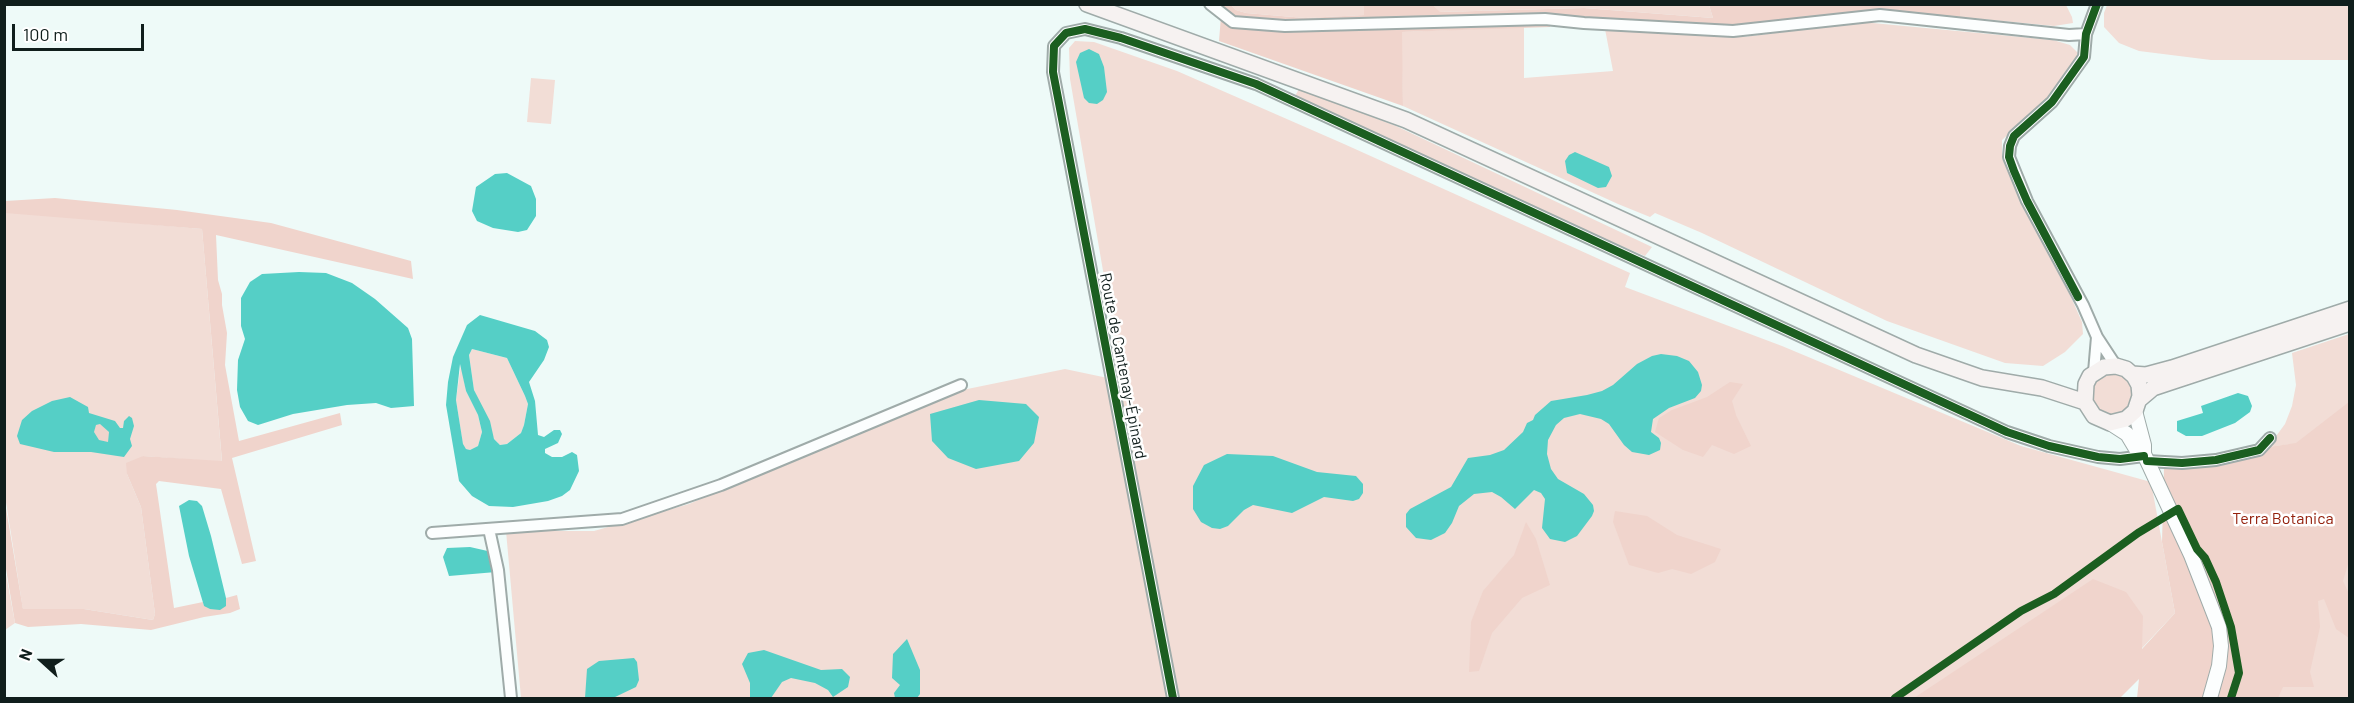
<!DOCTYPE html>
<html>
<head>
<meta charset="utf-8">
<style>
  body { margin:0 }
  #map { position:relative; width:2354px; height:703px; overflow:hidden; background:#eefaf8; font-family:Barlow,sans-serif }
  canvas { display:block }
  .frame { position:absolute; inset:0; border:6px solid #101e1c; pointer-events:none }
  .north { position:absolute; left:12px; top:631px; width:60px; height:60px; -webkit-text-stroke:4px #fff; paint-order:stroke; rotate:291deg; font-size:16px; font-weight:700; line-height:24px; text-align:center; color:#101e1c }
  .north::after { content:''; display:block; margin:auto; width:21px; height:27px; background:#101e1c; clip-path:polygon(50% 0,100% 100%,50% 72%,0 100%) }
  .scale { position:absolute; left:12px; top:24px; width:132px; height:27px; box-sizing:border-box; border:3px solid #101e1c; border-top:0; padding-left:8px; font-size:18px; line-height:21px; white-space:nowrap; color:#101e1c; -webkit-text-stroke:4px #fff; paint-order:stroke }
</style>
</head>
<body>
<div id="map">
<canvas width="2354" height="703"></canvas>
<div class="frame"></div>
<div class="north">N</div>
<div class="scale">100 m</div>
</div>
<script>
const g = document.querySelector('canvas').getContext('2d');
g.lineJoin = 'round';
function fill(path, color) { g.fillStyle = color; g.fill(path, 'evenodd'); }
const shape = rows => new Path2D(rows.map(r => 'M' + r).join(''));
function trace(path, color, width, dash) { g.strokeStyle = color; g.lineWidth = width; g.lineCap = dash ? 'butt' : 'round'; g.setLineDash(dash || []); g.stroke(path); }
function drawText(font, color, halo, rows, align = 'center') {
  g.font = font + ' Barlow,sans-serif'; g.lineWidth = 5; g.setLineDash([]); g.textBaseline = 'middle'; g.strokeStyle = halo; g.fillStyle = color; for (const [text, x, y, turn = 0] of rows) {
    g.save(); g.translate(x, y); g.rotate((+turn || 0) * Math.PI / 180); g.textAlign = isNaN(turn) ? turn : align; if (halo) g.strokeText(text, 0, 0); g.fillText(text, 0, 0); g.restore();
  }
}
fill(shape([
  [1231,5,1364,5,1365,15,1305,18,1246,13,1236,10],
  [1433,5,1709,5,1713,18,1584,8,1439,12],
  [1960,5,2066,5,2072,17,2073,23,2054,26,1960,17],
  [2107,5,2349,5,2349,60,2211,60,2139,51,2119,43,2104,27,2104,13],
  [1862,22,2053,40,2070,45,2078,53,2075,63,2052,94,2002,140,2002,158,2023,207,2070,295,2082,322,2083,334,2065,352,2043,366,2005,363,1887,321,1702,233,1655,213,1650,217,1618,204,1403,106,1401,32,1524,27,1524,78,1613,71,1605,29,1743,37],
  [1075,41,1094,42,1177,71,1344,144,1630,273,1625,287,1782,346,2021,446,2151,482,2175,613,2095,698,521,698,506,531,594,531,689,504,938,395,1065,369,1122,381,1070,79,1069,48],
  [531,78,555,80,551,124,527,122],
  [1299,89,1396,126,1652,247,1645,256,1502,195,1295,96],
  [13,212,202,229,222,462,143,456,127,474,141,507,155,614,153,620,84,609,23,610,5,496,4,213],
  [2349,334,2349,698,2236,698,2292,444,2268,447,2285,424,2292,406,2296,385,2292,353],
  [472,349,507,358,525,396,528,404,524,425,521,433,507,444,500,445,494,439,474,390,469,355],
  [461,364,466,391,478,415,482,432,478,446,470,450,466,449,463,445,456,400],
  '2090 395a22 22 0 1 1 44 0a22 22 0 1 1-44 0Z',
  [4,563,15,623,5,630,4,630]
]), '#f2ddd6');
fill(shape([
  [1222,4,1231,5,1236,10,1246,13,1305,18,1364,15,1364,4,1433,5,1440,12,1584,8,1713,18,1709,5,1699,5,1960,5,1960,17,1909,12,1860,12,1717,28,1551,18,1550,27,1402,32,1403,106,1219,41],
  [55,198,177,210,271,223,411,261,413,279,216,235,218,280,222,294,222,305,227,333,225,365,239,441,340,413,342,425,232,458,256,561,242,564,221,489,159,481,156,484,174,608,203,602,204,606,226,606,226,598,237,595,240,609,230,613,204,617,151,630,81,624,28,627,15,623,5,563,4,496,23,609,84,609,153,620,155,614,141,507,127,474,126,463,143,456,222,461,202,229,5,213,5,201],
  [1730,382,1743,384,1732,401,1736,415,1751,446,1734,454,1712,445,1703,457,1683,450,1655,432,1659,418,1672,410,1707,397],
  [2349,402,2350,558,2343,581,2349,594,2349,638,2336,629,2324,599,2318,601,2320,627,2310,672,2314,687,2283,687,2278,698,2137,698,2139,679,2120,698,1914,698,2093,579,2126,592,2143,616,2142,649,2175,613,2162,542,2164,468,2220,462,2268,447,2296,443],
  [100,424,109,432,108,443,99,440,94,432,96,425],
  [1615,511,1647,516,1677,535,1721,549,1715,562,1691,574,1672,569,1658,573,1629,565,1613,522],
  [1526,522,1536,539,1550,585,1522,598,1492,633,1479,671,1469,672,1471,622,1483,591,1514,555]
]), '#f0d4cc');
fill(shape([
  [1089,49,1099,54,1104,67,1107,92,1103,100,1097,104,1089,103,1084,98,1076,62,1080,53],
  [1575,152,1609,167,1612,176,1606,187,1598,188,1567,173,1565,161,1569,155],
  [507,173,531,186,536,199,536,216,527,230,518,232,493,228,477,221,472,211,476,187,495,174],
  [299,272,326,273,352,283,375,299,408,328,412,339,414,406,391,408,376,403,347,405,293,414,258,425,248,421,240,407,237,390,238,360,245,339,241,326,241,298,250,282,262,274],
  [480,315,535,331,547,340,549,347,544,360,529,382,535,401,538,435,544,437,554,430,560,430,562,434,558,443,545,449,545,453,552,457,562,457,572,452,577,455,579,471,570,490,562,496,548,501,513,507,489,506,472,496,459,481,446,405,448,382,453,357,467,325],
  [472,349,507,358,525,396,528,404,524,425,521,433,507,444,500,445,494,439,490,421,474,390,469,355],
  [460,364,466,391,478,415,482,432,478,446,470,450,466,449,463,444,456,400],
  [1661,354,1677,356,1689,361,1698,372,1702,385,1701,391,1695,398,1669,408,1653,419,1651,432,1659,438,1661,443,1660,450,1649,455,1632,452,1624,445,1609,424,1601,419,1580,414,1564,418,1556,425,1548,440,1547,454,1551,469,1558,479,1584,494,1593,505,1594,511,1592,516,1577,536,1565,542,1550,539,1542,528,1545,499,1541,493,1534,490,1515,509,1501,497,1492,492,1474,494,1459,506,1452,523,1445,533,1431,540,1416,538,1406,527,1406,514,1410,509,1451,487,1468,458,1490,455,1504,450,1523,432,1527,423,1533,420,1535,415,1551,401,1587,395,1602,391,1613,385,1637,364,1652,356],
  [2238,393,2248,396,2252,406,2250,412,2235,423,2202,436,2186,436,2177,431,2177,421,2203,413,2201,406],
  [70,397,88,407,89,413,115,421,120,428,123,428,124,421,129,416,132,418,134,426,130,439,132,446,124,457,91,452,54,452,20,444,17,436,22,420,32,411,52,401],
  [100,424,109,432,108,442,99,440,94,432,96,425],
  [979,400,1026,404,1039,417,1034,443,1019,461,976,469,948,458,932,441,930,414],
  [1227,454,1273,456,1317,472,1356,476,1363,484,1363,493,1359,499,1353,501,1324,497,1292,513,1253,505,1244,510,1228,526,1220,529,1212,528,1201,522,1193,509,1193,486,1204,465],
  [189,500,197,501,202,506,211,536,226,598,226,606,220,610,210,609,204,606,189,556,179,506],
  [470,547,492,552,496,572,449,576,443,557,447,548],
  [907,639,920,670,920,694,917,698,895,698,894,693,900,685,892,678,893,654],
  [764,650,821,670,842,669,850,677,848,687,833,697,828,690,815,683,791,678,782,682,771,698,750,698,750,683,742,664,748,653],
  [634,658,637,662,639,680,636,687,613,698,585,698,587,669,599,661]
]), '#55cfc6');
const minor = shape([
  [1210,4,1233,22,1285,26,1545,19,1584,23,1733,31,1880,15,2069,35,2086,34],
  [2097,4,2086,34,2084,57,2052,102,2014,136,2010,146,2009,157,2027,201,2083,305,2097,337,2116,366],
  [2094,372,2097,337],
  [2147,461,2182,463,2216,460,2259,450,2270,438],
  [489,529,498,570,511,698],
  [432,533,622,519,721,485,961,385],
  [1173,698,1053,72,1054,46,1066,33,1085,29,1121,38,1256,84,2007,432,2049,446,2098,457,2120,459,2144,456]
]);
const tertiary = shape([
  [2135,411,2144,445,2144,454,2191,555,2219,627,2221,646,2219,666,2210,698],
  [2110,423,2127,434,2136,449,2144,454]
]);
const secondary = shape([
  [1087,4,1406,120,1916,355,1982,378,2042,388,2085,402,2094,416,2110,423,2126,419,2135,411,2140,396,2139,385,2134,376,2126,369,2116,366,2104,367,2090,376,2086,384,2085,402],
  [2132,374,2146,375,2172,368,2350,309],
  [2140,399,2153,388,2168,383,2350,323]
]);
trace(minor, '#9faba9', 14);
trace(tertiary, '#9faba9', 16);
trace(secondary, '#9faba9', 18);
trace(minor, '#fcfefe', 10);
trace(tertiary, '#fcfefe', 14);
trace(secondary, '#f6f2f1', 15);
trace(shape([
  [2078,297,2027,201,2014,171,2009,157,2010,146,2014,136,2052,102,2084,57,2086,34,2097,4],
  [2147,461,2182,463,2216,460,2259,450,2270,438],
  [1173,698,1053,72,1054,46,1066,33,1085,29,1121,38,1256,84,2007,432,2049,446,2098,457,2120,459,2144,456],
  [1895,698,2021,611,2054,594,2138,533,2178,509,2197,549,2205,558,2216,582,2231,627,2239,673,2231,698]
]), '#1b5e20', 8);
drawText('16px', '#101e1c', '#fff', [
  ["Route de Cantenay-Épinard",1123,366,79]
]);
drawText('16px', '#94210d', '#fff', [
  ["Terra Botanica",2283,519]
]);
</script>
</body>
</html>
